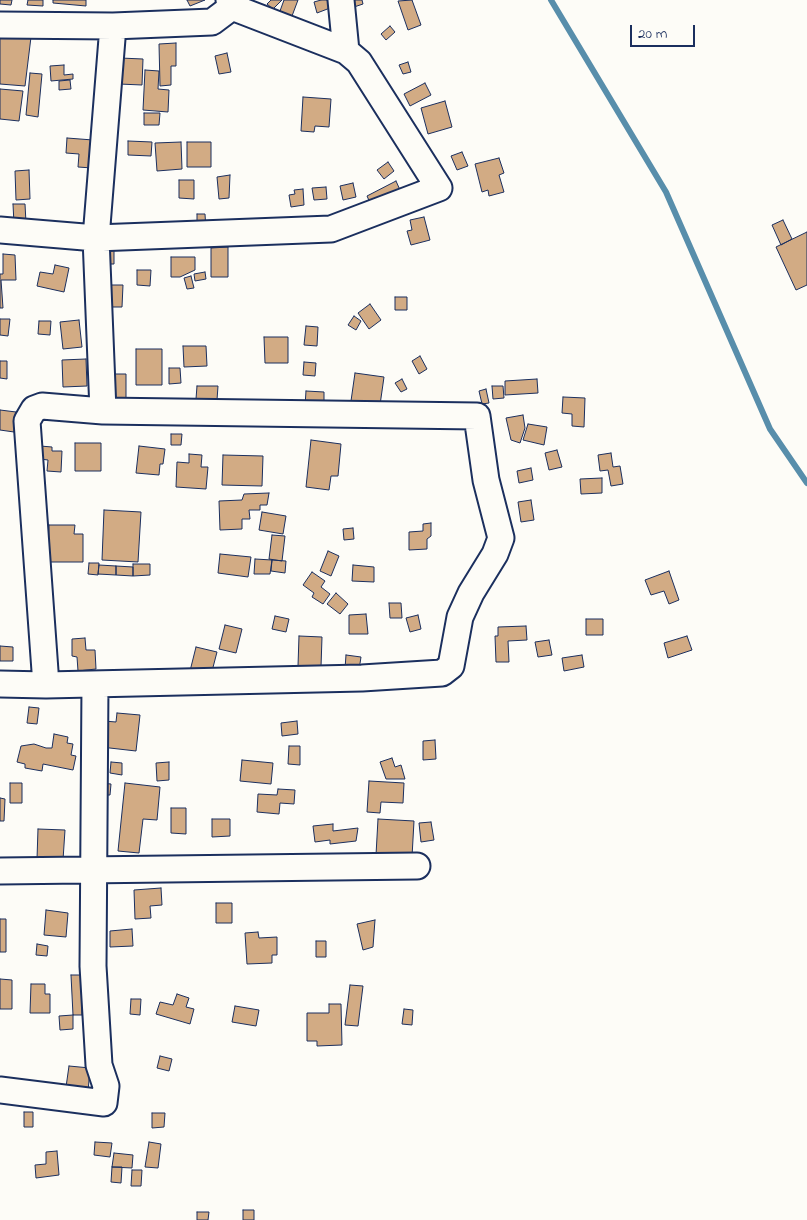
<!DOCTYPE html>
<html>
<head>
<meta charset="utf-8">
<style>
  body { margin:0 }
  #map { position:relative; width:807px; height:1220px; overflow:hidden; background:#fdfcf7; font-family:"Indie Flower",sans-serif }
  canvas { display:block }
  .scale { position:absolute; left:630px; top:25px; width:65px; height:22px; box-sizing:border-box; border:2px solid #1b2f5e; border-top:0; padding-left:6px; font-size:15px; line-height:18px; white-space:nowrap; color:#1b2f5e; -webkit-text-stroke:4px #fdfcf7; paint-order:stroke }
</style>
</head>
<body>
<div id="map">
<canvas width="807" height="1220"></canvas>
<div class="scale">20 m</div>
</div>
<script>
const g = document.querySelector('canvas').getContext('2d');
g.lineJoin = 'round';
const shape = rows => new Path2D(rows.map(r => 'M' + r).join(''));
function trace(path, color, width, dash) { g.strokeStyle = color; g.lineWidth = width; g.lineCap = dash ? 'butt' : 'round'; g.setLineDash(dash || []); g.stroke(path); }
function fill(path, color) { g.fillStyle = color; g.fill(path, 'evenodd'); }
trace(shape([
  [551,0,666,192,770,429,807,483]
]), '#588eab', 6);
const building = shape([
  [0,0,12,0,11,5,0,4,0,0],
  [28,0,43,0,43,6,27,5,28,0],
  [53,0,86,0,86,6,53,3,53,0],
  [187,0,205,0,190,6,187,0],
  [271,0,282,0,273,9,267,4,271,0],
  [284,0,298,0,292,16,280,11,284,0],
  [321,0,327,0,330,8,317,13,314,2,321,0],
  [345,0,362,0,363,4,348,9,345,0],
  [412,0,421,25,408,30,398,1,412,0],
  [390,26,395,32,386,40,381,34,390,26],
  [0,34,31,37,25,86,0,84,0,34],
  [176,43,176,66,171,66,171,85,160,86,159,44,176,43],
  [227,53,231,72,219,74,215,56,227,53],
  [120,58,143,59,142,85,119,84,120,58],
  [408,62,411,72,403,74,399,65,408,62],
  [64,65,64,75,73,74,73,79,51,81,50,66,64,65],
  [145,70,159,71,158,89,169,90,168,112,143,110,145,70],
  [30,73,42,74,38,117,26,115,30,73],
  [70,80,71,89,59,90,59,81,70,80],
  [425,83,431,95,410,106,404,94,425,83],
  [0,89,23,91,19,121,0,119,0,89],
  [303,97,331,99,329,127,315,126,314,132,301,131,303,97],
  [445,101,452,127,428,134,421,108,445,101],
  [144,113,160,113,159,125,144,125,144,113],
  [67,138,93,140,92,168,78,167,79,154,66,153,67,138],
  [128,141,152,142,151,156,128,155,128,141],
  [181,142,182,169,157,171,155,143,181,142],
  [187,142,211,142,211,167,187,167,187,142],
  [462,152,468,166,457,170,451,156,462,152],
  [499,158,504,173,499,175,504,192,489,196,488,190,482,192,475,164,499,158],
  [388,162,394,171,384,179,377,170,388,162],
  [29,170,30,199,16,200,15,171,29,170],
  [230,175,229,198,219,199,217,177,230,175],
  [179,180,194,180,194,199,179,198,179,180],
  [396,181,400,190,371,205,367,196,396,181],
  [353,183,356,197,343,200,340,186,353,183],
  [326,187,327,199,314,200,312,188,326,187],
  [303,189,304,205,291,207,289,195,295,194,294,190,303,189],
  [13,204,25,204,26,223,14,224,13,204],
  [197,214,205,214,206,230,197,231,197,214],
  [424,217,430,240,411,245,407,231,412,230,410,220,424,217],
  [783,220,792,239,781,245,772,225,783,220],
  [807,232,807,285,796,290,776,247,807,232],
  [103,245,114,245,114,264,103,264,103,245],
  [228,247,228,277,211,277,211,248,228,247],
  [3,254,15,255,16,280,1,280,3,308,0,308,0,274,3,274,3,254],
  [171,257,195,257,195,270,180,277,171,277,171,257],
  [55,265,69,268,64,292,37,286,40,272,53,274,55,265],
  [137,270,151,270,150,286,137,285,137,270],
  [205,272,206,279,195,281,194,274,205,272],
  [191,276,194,288,187,289,184,278,191,276],
  [109,285,123,285,122,307,108,307,109,285],
  [395,297,407,297,407,310,395,310,395,297],
  [370,304,381,320,369,329,358,313,370,304],
  [354,316,361,321,356,330,348,325,354,316],
  [0,319,10,319,8,336,0,335,0,319],
  [79,320,82,347,63,349,60,322,79,320],
  [39,321,51,321,50,335,38,334,39,321],
  [306,326,318,327,317,346,304,345,306,326],
  [264,337,288,337,288,363,265,363,264,337],
  [183,346,206,346,207,366,184,367,183,346],
  [136,349,162,349,162,385,136,385,136,349],
  [420,356,427,369,419,374,412,361,420,356],
  [86,359,87,386,63,387,62,360,86,359],
  [0,361,7,361,7,379,0,378,0,361],
  [304,362,316,363,315,376,303,375,304,362],
  [169,368,180,368,181,383,169,384,169,368],
  [355,373,384,377,380,405,351,401,355,373],
  [109,374,126,374,126,398,110,399,109,374],
  [402,379,407,389,401,392,395,383,402,379],
  [537,379,538,393,505,395,505,381,537,379],
  [197,386,218,386,217,400,196,399,197,386],
  [492,386,503,386,504,398,493,399,492,386],
  [486,389,489,403,482,404,479,391,486,389],
  [306,391,324,392,324,407,305,406,306,391],
  [563,397,585,398,584,427,572,426,572,414,562,413,563,397],
  [0,410,16,412,14,432,0,430,0,410],
  [523,415,525,428,520,443,511,440,506,418,523,415],
  [528,424,547,427,544,445,523,440,528,424],
  [171,434,182,434,181,445,171,445,171,434],
  [311,440,341,444,338,476,331,476,329,490,306,487,311,440],
  [75,443,101,443,101,471,75,471,75,443],
  [40,446,52,447,52,451,62,451,61,472,47,471,48,460,40,459,40,446],
  [139,446,165,449,163,464,160,464,159,475,136,473,139,446],
  [557,450,562,467,549,470,545,453,557,450],
  [611,453,613,467,620,466,623,484,611,486,608,470,600,471,598,455,611,453],
  [189,454,202,455,201,467,208,467,206,489,176,487,177,462,189,463,189,454],
  [223,455,263,456,262,486,222,485,223,455],
  [531,468,533,480,519,483,517,471,531,468],
  [602,478,602,493,581,494,580,479,602,478],
  [269,493,267,505,260,505,260,510,249,510,250,519,242,519,242,529,220,530,219,501,242,500,244,494,269,493],
  [531,500,534,520,521,522,518,502,531,500],
  [104,510,141,512,138,562,102,560,104,510],
  [262,512,286,516,283,534,259,530,262,512],
  [431,523,431,536,427,539,427,549,409,550,409,532,423,531,423,524,431,523],
  [49,525,75,525,74,534,83,534,83,562,48,562,49,525],
  [353,528,354,539,344,540,343,529,353,528],
  [272,535,285,536,282,561,269,559,272,535],
  [328,551,339,556,331,576,320,571,328,551],
  [220,554,251,557,248,577,218,573,220,554],
  [255,559,272,560,270,574,254,574,255,559],
  [272,560,286,561,285,573,271,571,272,560],
  [89,563,99,563,98,575,88,574,89,563],
  [133,564,150,564,150,575,133,576,133,564],
  [99,565,116,566,116,575,98,574,99,565],
  [353,565,374,567,374,582,352,581,353,565],
  [116,566,133,567,133,576,116,575,116,566],
  [669,571,679,600,669,604,664,591,651,595,645,580,669,571],
  [312,572,325,581,321,587,330,594,323,604,312,597,314,593,303,585,312,572],
  [336,593,348,604,340,614,327,604,336,593],
  [389,603,401,603,402,618,390,618,389,603],
  [366,614,368,634,349,634,349,615,366,614],
  [418,615,421,629,410,632,406,618,418,615],
  [275,616,289,619,286,632,272,629,275,616],
  [586,619,603,619,603,635,586,635,586,619],
  [225,625,242,629,236,653,219,649,225,625],
  [526,626,527,640,508,641,509,662,496,662,495,636,498,636,498,627,526,626],
  [299,636,322,637,321,667,298,666,299,636],
  [687,636,692,650,668,658,664,643,687,636],
  [85,638,86,650,95,650,96,669,78,671,77,657,72,656,72,639,85,638],
  [549,640,552,655,538,657,535,642,549,640],
  [0,646,13,647,13,661,0,661,0,646],
  [196,647,217,652,211,675,190,671,196,647],
  [346,655,361,657,359,670,345,669,346,655],
  [582,655,584,667,564,671,562,658,582,655],
  [29,707,39,708,37,724,27,723,29,707],
  [117,713,140,715,136,751,101,747,104,721,116,722,117,713],
  [297,721,298,734,282,736,281,723,297,721],
  [54,734,68,737,67,743,73,744,71,755,76,756,73,770,43,764,42,771,25,768,25,764,17,762,21,746,34,744,46,748,52,748,54,734],
  [435,740,436,759,423,760,423,741,435,740],
  [289,746,300,746,300,765,288,764,289,746],
  [392,758,395,767,401,765,405,779,386,779,380,762,392,758],
  [242,760,273,763,271,784,240,781,242,760],
  [111,762,122,763,122,775,110,773,111,762],
  [169,762,169,780,157,781,156,763,169,762],
  [369,781,404,783,403,803,381,802,380,813,367,812,369,781],
  [10,783,22,783,22,803,10,803,10,783],
  [100,783,111,784,110,795,100,795,100,783],
  [125,783,160,787,157,820,143,819,139,853,118,851,125,783],
  [278,789,295,790,294,804,280,803,279,814,257,812,258,794,277,795,278,789],
  [0,798,5,799,4,821,0,821,0,798],
  [171,808,186,808,186,834,171,833,171,808],
  [212,819,230,819,230,836,212,837,212,819],
  [378,819,414,821,412,857,376,855,378,819],
  [431,822,434,840,421,842,419,823,431,822],
  [333,824,333,831,358,828,356,841,330,844,330,840,315,842,313,826,333,824],
  [38,829,65,830,63,860,37,859,38,829],
  [161,888,162,905,150,906,151,918,135,919,134,890,161,888],
  [216,903,232,903,232,923,216,923,216,903],
  [46,910,68,913,66,937,44,935,46,910],
  [0,919,6,919,6,952,0,952,0,919],
  [375,920,373,947,363,950,357,924,375,920],
  [132,929,133,946,110,947,110,931,132,929],
  [258,932,259,938,277,937,277,955,272,955,272,963,247,964,245,933,258,932],
  [316,941,326,941,326,957,316,957,316,941],
  [37,944,48,946,47,956,36,955,37,944],
  [71,975,81,975,82,1015,73,1015,71,975],
  [0,979,12,980,12,1009,0,1009,0,979],
  [31,984,45,984,45,994,50,994,50,1013,30,1013,31,984],
  [350,985,363,986,358,1026,345,1025,350,985],
  [177,994,189,998,186,1007,194,1009,190,1024,156,1014,160,1002,173,1005,177,994],
  [131,999,141,999,140,1015,130,1014,131,999],
  [329,1004,341,1004,342,1045,317,1046,317,1041,307,1041,307,1013,329,1013,329,1004],
  [235,1006,259,1010,256,1026,232,1022,235,1006],
  [404,1009,413,1010,412,1025,402,1024,404,1009],
  [73,1015,73,1029,60,1030,59,1016,73,1015],
  [160,1056,172,1059,169,1071,157,1068,160,1056],
  [69,1066,90,1068,88,1092,66,1087,69,1066],
  [24,1112,33,1112,33,1127,24,1127,24,1112],
  [152,1113,165,1113,164,1127,152,1128,152,1113],
  [95,1142,112,1143,110,1157,94,1155,95,1142],
  [149,1142,161,1144,158,1168,145,1167,149,1142],
  [57,1151,59,1175,36,1178,35,1165,46,1164,46,1152,57,1151],
  [114,1153,133,1155,132,1168,112,1167,114,1153],
  [112,1167,122,1167,121,1183,111,1182,112,1167],
  [132,1170,142,1170,141,1186,131,1186,132,1170],
  [243,1210,254,1210,254,1220,243,1220,243,1210],
  [197,1212,209,1212,208,1220,197,1220,197,1212]
]);
fill(building, '#d2ab84');
trace(building, '#1b2f5e', 1);
const minor = shape([
  [341,0,346,51],
  [0,25,113,26,212,22,232,7],
  [0,230,96,238,331,229,439,188,359,62,346,51,232,7,229,0],
  [103,411,96,238,113,26],
  [0,684,46,685,362,678,442,673,451,666,460,617,471,593,495,554,501,538,486,480,477,416,103,411,42,406,34,409,27,421,46,685],
  [0,871,417,866],
  [0,1090,104,1103,106,1086,99,1065,93,966,95,684]
]);
trace(minor, '#1b2f5e', 29);
trace(minor, '#fdfcf7', 25);
</script>
</body>
</html>
